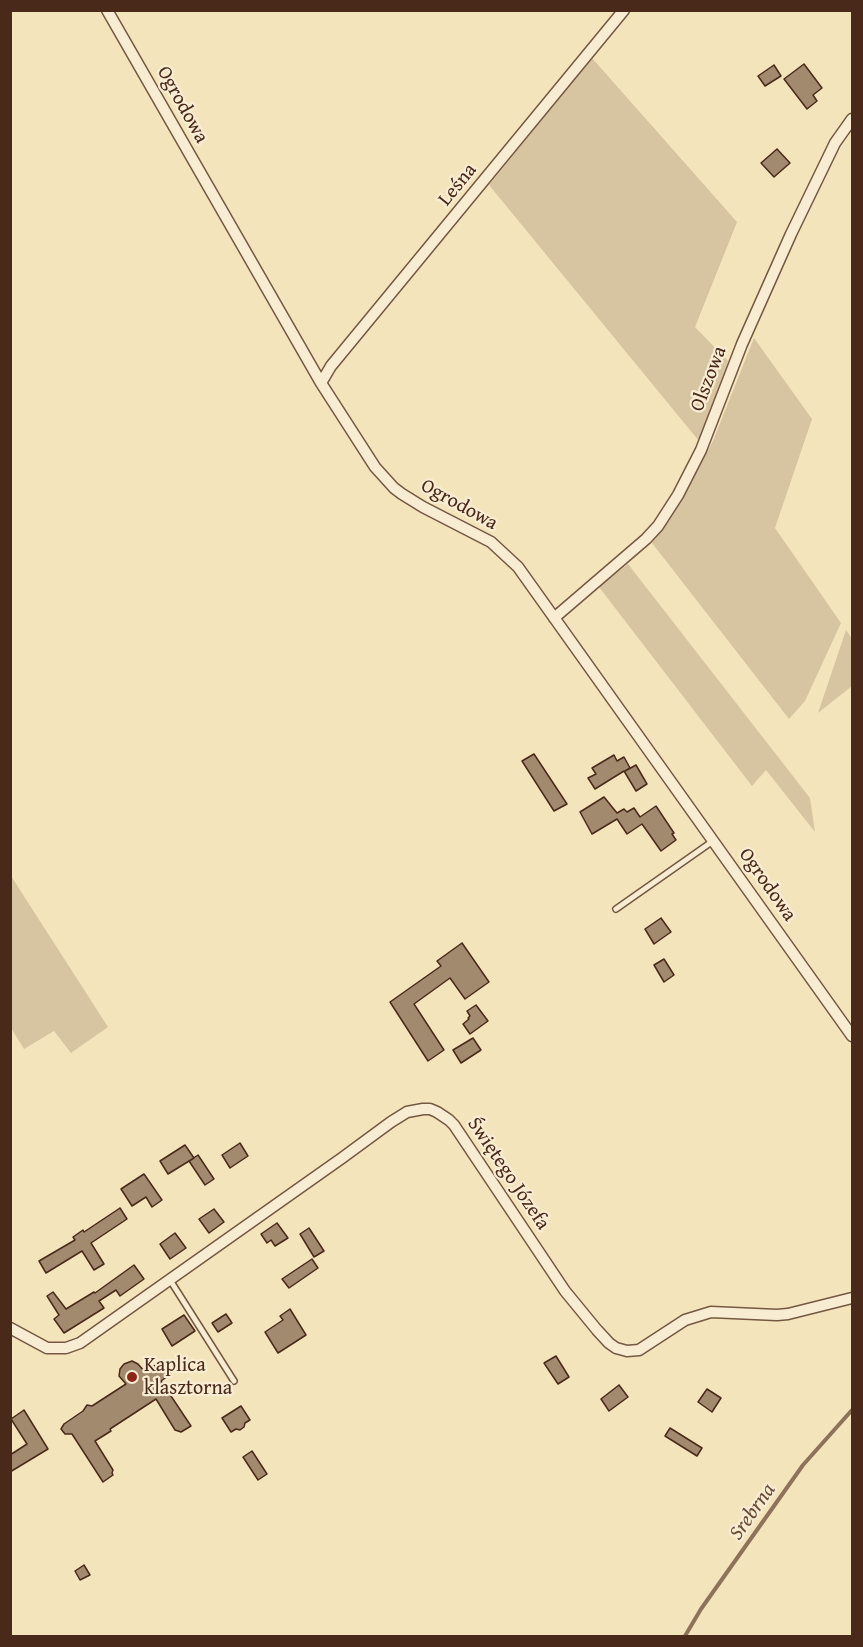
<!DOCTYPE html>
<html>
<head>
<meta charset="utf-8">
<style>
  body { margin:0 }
  #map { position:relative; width:863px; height:1647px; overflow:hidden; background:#f4e4bc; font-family:"Gentium Book Plus",serif }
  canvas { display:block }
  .frame { position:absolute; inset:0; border:12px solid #492919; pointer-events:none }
</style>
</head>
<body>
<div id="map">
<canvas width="863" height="1647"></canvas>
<div class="frame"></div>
</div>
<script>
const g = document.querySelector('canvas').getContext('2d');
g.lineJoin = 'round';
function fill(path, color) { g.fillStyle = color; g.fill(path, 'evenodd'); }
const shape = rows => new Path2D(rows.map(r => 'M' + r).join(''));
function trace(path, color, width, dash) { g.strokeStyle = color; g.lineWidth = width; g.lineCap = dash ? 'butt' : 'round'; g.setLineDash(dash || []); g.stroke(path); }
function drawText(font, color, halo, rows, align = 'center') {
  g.font = font + ' "Gentium Book Plus",serif'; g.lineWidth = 4.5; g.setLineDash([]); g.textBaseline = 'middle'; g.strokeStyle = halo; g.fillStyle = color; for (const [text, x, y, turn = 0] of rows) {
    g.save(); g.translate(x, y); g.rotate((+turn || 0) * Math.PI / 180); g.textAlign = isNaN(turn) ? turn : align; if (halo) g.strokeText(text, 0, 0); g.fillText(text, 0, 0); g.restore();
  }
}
fill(shape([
  [592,58,737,222,695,327,728,361,699,441,489,185],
  [754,338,812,419,775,528,841,623,805,701,789,719,652,543,673,513,713,441],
  [628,564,810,798,815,832,766,770,752,786,599,587],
  [846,630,852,639,852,686,818,713],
  [11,876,108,1027,71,1053,54,1031,24,1049,11,1028]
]), '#d7c4a0');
trace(shape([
  [685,1636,701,1609,803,1465,852,1410]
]), '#8d735a', 4);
const building = shape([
  [804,64,822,88,813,95,817,101,807,109,784,79,804,64],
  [774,65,781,76,765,86,758,76,774,65],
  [777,149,790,163,774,177,761,163,777,149],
  [534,754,567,804,554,811,522,761,534,754],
  [614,755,617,761,624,757,630,768,625,771,636,765,647,784,636,791,624,771,595,789,588,778,596,774,592,768,614,755],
  [604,797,617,813,624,809,627,812,634,808,640,817,656,806,674,833,672,834,676,840,661,851,642,824,627,834,617,819,592,834,580,812,604,797],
  [661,918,671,932,654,944,645,929,661,918],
  [462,943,489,982,465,999,450,978,414,1004,444,1050,428,1061,390,1002,441,966,437,961,462,943],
  [664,959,674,975,664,982,654,965,664,959],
  [476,1005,488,1021,470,1034,463,1024,469,1019,468,1018,470,1016,467,1011,476,1005],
  [473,1038,481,1050,461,1063,453,1050,473,1038],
  [240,1143,248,1156,230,1168,222,1155,240,1143],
  [185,1145,194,1158,168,1174,160,1161,185,1145],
  [198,1155,214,1179,205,1185,189,1161,198,1155],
  [144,1174,162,1200,152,1207,146,1197,132,1206,121,1189,144,1174],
  [120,1208,127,1219,91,1243,104,1264,94,1270,82,1251,46,1273,39,1261,75,1240,73,1237,83,1230,84,1232,120,1208],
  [214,1209,224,1222,209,1233,199,1219,214,1209],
  [277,1223,288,1238,275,1246,271,1240,267,1243,261,1234,277,1223],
  [309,1228,324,1251,314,1257,300,1234,309,1228],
  [175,1233,186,1248,170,1259,160,1244,175,1233],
  [312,1259,318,1268,289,1288,282,1279,312,1259],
  [134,1265,144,1279,120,1296,116,1290,99,1301,104,1308,64,1333,54,1319,59,1315,47,1296,53,1292,66,1309,94,1292,95,1293,134,1265],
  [290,1309,306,1335,278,1353,265,1332,283,1320,280,1316,290,1309],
  [226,1314,232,1323,218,1332,212,1323,226,1314],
  [184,1315,195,1331,172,1346,162,1329,184,1315],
  [556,1356,569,1377,558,1384,544,1363,556,1356],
  [132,1361,138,1364,145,1372,159,1363,165,1365,171,1374,161,1381,191,1426,181,1432,175,1430,156,1399,110,1429,111,1431,95,1441,113,1470,112,1473,113,1475,103,1482,72,1434,65,1434,61,1429,64,1424,83,1411,87,1405,92,1406,126,1384,119,1376,120,1369,124,1364,132,1361],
  [619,1385,628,1397,609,1411,601,1399,619,1385],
  [707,1389,721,1398,712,1412,698,1402,707,1389],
  [241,1406,250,1420,245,1423,244,1427,240,1430,236,1429,231,1432,222,1418,241,1406],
  [24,1410,48,1449,10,1472,10,1455,27,1444,11,1419,24,1410],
  [670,1428,702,1448,697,1456,665,1436,670,1428],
  [252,1451,267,1474,258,1480,243,1457,252,1451],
  [84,1565,90,1575,80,1580,75,1571,84,1565]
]);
fill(building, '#a28a6e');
trace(building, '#492919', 1.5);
const service = shape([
  [616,909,713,841],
  [170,1280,234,1381]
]);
const minor = shape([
  [107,10,321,383,375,467,394,488,402,494,423,507,491,542,518,567,852,1036],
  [321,383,331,366,624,10],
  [554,618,646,539,658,526,678,495,701,450,742,344,791,234,835,143,852,119],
  [10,1328,47,1348,66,1348,80,1343,342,1158,391,1122,407,1112,423,1109,430,1109,437,1112,449,1120,454,1125,565,1291,597,1330,609,1343,616,1348,627,1351,639,1350,685,1320,711,1312,777,1315,788,1314,852,1298]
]);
trace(service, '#745842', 8);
trace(minor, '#745842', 13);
trace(service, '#f8edd3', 5);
trace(minor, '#f8edd3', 10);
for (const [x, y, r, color] of [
  [132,1377,6,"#8f2418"]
]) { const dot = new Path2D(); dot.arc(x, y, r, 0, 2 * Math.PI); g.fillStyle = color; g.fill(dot); trace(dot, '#f8edd3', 2); }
drawText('20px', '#492919', '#f8edd3', [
  ["Ogrodowa",182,105,61],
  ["Leśna",458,185,-51],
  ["Olszowa",709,379,-69],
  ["Ogrodowa",459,505,29],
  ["Ogrodowa",767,885,55],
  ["Świętego Józefa",508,1174,56]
]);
drawText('20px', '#492919', '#f8edd3', [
  ["Kaplica",144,1366],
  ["klasztorna",144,1389]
], 'left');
drawText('italic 21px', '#6b4e39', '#f8edd3', [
  ["Srebrna",753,1512,-55]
]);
</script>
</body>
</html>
